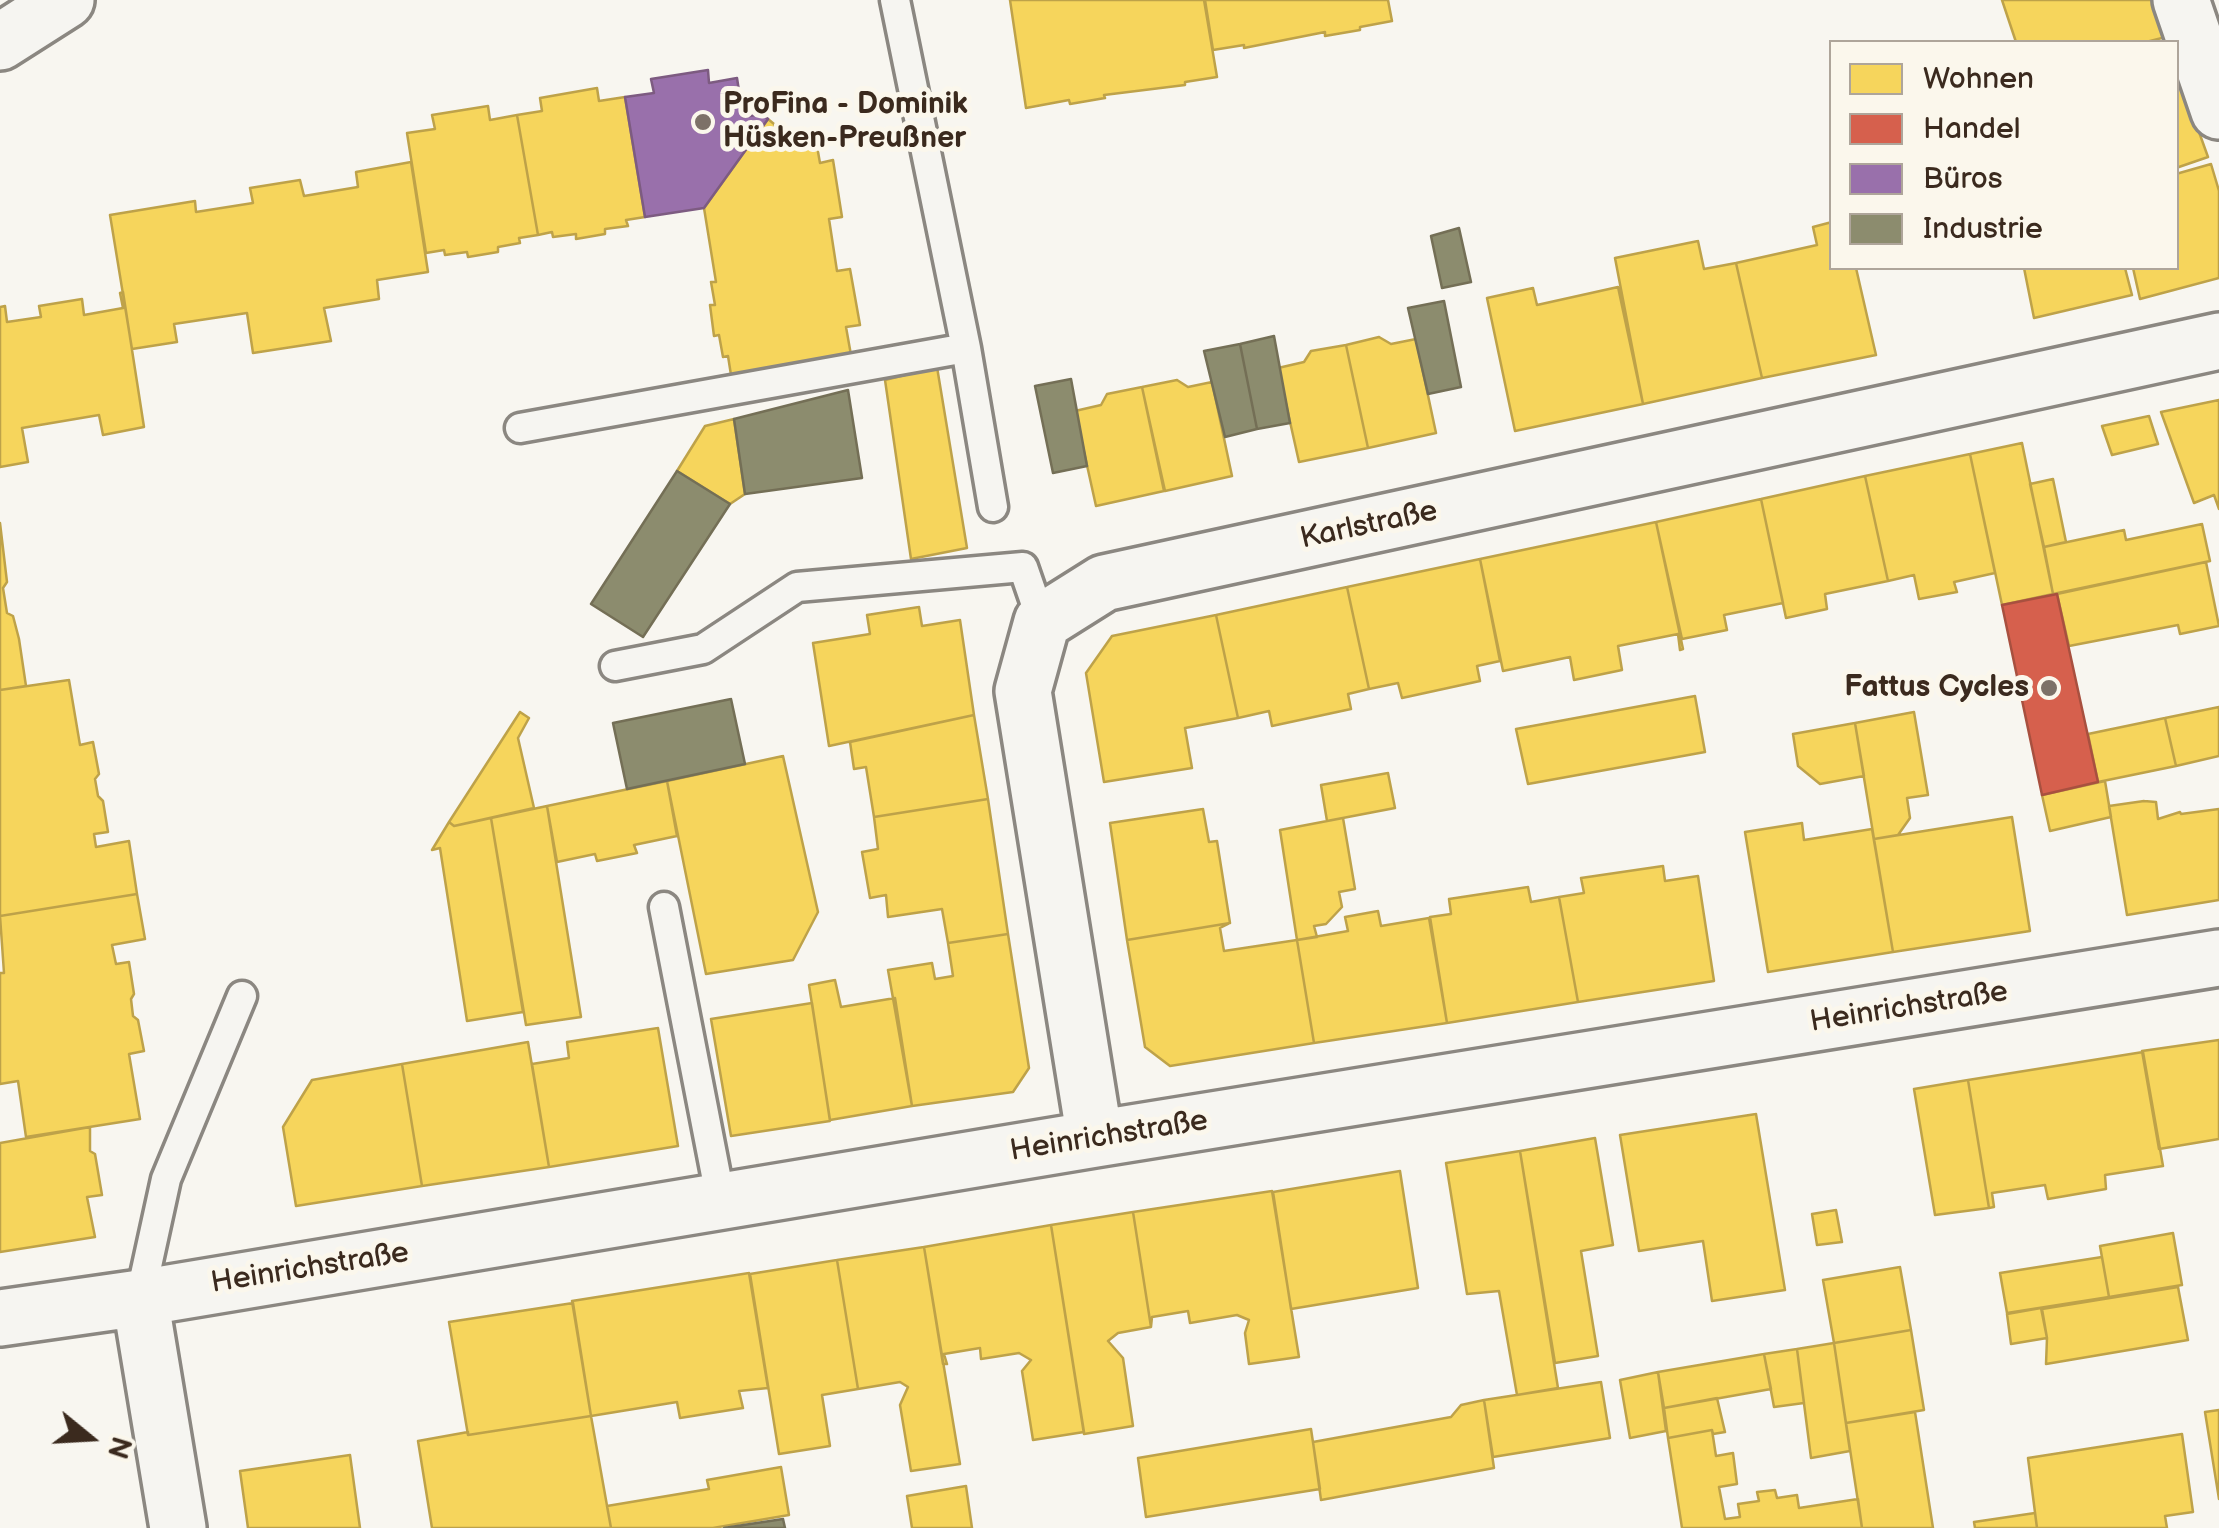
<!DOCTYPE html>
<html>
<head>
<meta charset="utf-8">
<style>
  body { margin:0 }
  #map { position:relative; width:2219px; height:1528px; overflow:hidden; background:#f8f6f0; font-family:"Balsamiq Sans",sans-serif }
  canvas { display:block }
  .legend { position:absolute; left:1829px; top:40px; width:350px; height:230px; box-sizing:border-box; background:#fbf7ec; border:2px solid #aea59a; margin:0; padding:12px 18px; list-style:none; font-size:30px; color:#3b2a1e }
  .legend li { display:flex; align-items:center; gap:20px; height:50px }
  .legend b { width:50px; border:2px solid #aea59a }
  .north { position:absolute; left:40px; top:1388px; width:100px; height:100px; -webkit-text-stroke:8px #fbf7ec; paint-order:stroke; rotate:108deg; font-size:28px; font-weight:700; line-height:40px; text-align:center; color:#3b2a1e }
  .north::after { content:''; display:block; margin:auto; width:35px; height:45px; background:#3b2a1e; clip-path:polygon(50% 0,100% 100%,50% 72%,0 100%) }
</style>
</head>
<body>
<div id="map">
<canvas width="2219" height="1528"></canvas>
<ul class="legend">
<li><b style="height:28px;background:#f6d55c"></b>Wohnen</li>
<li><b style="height:28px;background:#d6604d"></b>Handel</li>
<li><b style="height:28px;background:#9970ab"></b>Büros</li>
<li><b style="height:28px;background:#8c8c6e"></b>Industrie</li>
</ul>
<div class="north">N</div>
</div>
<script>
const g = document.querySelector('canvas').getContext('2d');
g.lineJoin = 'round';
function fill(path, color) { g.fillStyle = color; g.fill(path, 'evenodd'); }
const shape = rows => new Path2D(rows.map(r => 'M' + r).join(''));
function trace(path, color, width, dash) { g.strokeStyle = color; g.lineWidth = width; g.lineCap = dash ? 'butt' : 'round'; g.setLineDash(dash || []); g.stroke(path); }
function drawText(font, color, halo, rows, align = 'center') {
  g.font = font + ' "Balsamiq Sans",sans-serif'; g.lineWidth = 10; g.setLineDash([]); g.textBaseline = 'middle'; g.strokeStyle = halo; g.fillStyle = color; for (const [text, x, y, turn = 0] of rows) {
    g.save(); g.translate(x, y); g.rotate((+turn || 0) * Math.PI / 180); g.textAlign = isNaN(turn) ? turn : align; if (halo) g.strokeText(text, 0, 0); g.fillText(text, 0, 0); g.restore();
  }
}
const homes = shape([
  [1010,0,1204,0,1217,77,1185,82,1185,85,1104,95,1105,98,1070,104,1069,100,1026,108,1010,0],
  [1205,0,1388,0,1392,21,1360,27,1360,30,1325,36,1325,32,1244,48,1244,45,1213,50,1205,0],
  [2002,0,2152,0,2166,37,2146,42,2016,42,2002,0],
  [2176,68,2208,157,2176,168,2176,68],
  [597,88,599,101,625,97,645,217,626,220,628,226,605,229,605,234,576,239,576,234,553,237,552,232,538,235,517,115,542,111,540,98,597,88],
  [488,106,490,120,517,115,538,235,519,238,520,243,498,247,498,252,468,257,467,252,445,255,444,250,426,253,407,133,435,129,432,115,488,106],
  [768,119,774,124,777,141,815,135,820,163,833,160,842,217,829,219,837,271,850,269,860,325,846,327,851,355,731,375,728,356,723,357,719,335,714,336,710,305,715,305,711,282,716,282,704,208,768,119],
  [411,162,428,272,377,280,379,299,324,308,331,341,253,353,247,313,174,324,177,342,132,349,110,215,195,201,196,212,253,203,250,188,300,180,304,196,358,187,356,172,411,162],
  [2211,164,2219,191,2219,278,2140,299,2133,268,2176,268,2176,174,2211,164],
  [1832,222,1832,268,1856,268,1876,355,1762,378,1736,263,1817,245,1813,227,1832,222],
  [1698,241,1704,269,1736,263,1762,378,1643,404,1615,258,1698,241],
  [2024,268,2125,268,2132,295,2034,318,2024,268],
  [1618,287,1643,404,1515,431,1487,298,1533,288,1537,305,1618,287],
  [123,292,144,427,103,435,99,415,22,428,28,462,0,467,0,307,5,306,7,322,41,317,39,306,82,299,84,315,123,308,120,293,123,292],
  [1379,337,1391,344,1416,339,1436,433,1368,448,1346,345,1379,337],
  [1346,345,1368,448,1299,462,1278,368,1304,362,1311,351,1346,345],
  [937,367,967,548,911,559,885,380,937,367],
  [1177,380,1188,387,1212,382,1232,476,1165,491,1142,387,1177,380],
  [1142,387,1164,491,1096,506,1075,411,1101,405,1107,394,1142,387],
  [2219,400,2219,509,2214,495,2194,503,2161,412,2219,400],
  [2149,416,2158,444,2112,455,2102,426,2149,416],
  [734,419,745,494,730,504,677,471,705,426,734,419],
  [2022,443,2053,594,2002,605,1970,454,2022,443],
  [1970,454,1995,573,1954,582,1957,592,1919,599,1914,575,1888,581,1865,476,1970,454],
  [1865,476,1888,581,1825,594,1827,609,1786,618,1761,499,1865,476],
  [2053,479,2066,542,2044,547,2030,484,2053,479],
  [1761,499,1783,603,1724,615,1727,630,1682,639,1656,522,1761,499],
  [1656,522,1683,649,1680,650,1678,634,1618,646,1622,670,1574,680,1570,657,1503,671,1480,559,1656,522],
  [0,523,7,582,3,588,7,613,13,616,19,639,26,686,0,690,0,523],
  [2202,524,2210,561,2053,594,2044,547,2124,530,2126,540,2202,524],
  [1480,559,1500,661,1477,666,1480,681,1402,698,1398,683,1369,689,1347,587,1480,559],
  [2206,562,2219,626,2180,634,2178,625,2069,646,2057,594,2206,562],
  [1347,587,1369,689,1348,694,1351,709,1272,726,1269,711,1238,718,1216,615,1347,587],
  [919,607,922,626,960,620,974,715,829,746,813,643,870,634,867,615,919,607],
  [1216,615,1238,718,1185,728,1192,768,1104,782,1086,673,1112,636,1216,615],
  [69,680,80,745,93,742,99,774,95,779,98,796,103,801,108,832,94,834,96,847,129,841,137,894,0,916,0,690,69,680],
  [1695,696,1705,752,1528,784,1516,729,1695,696],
  [2219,707,2219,756,2176,766,2165,718,2219,707],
  [520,712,529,718,518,738,534,808,454,826,449,822,520,712],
  [1914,712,1928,795,1907,798,1910,818,1898,835,1874,839,1855,723,1914,712],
  [974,715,988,799,874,817,866,767,854,769,850,742,974,715],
  [2165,718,2176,766,2098,782,2088,734,2165,718],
  [1855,723,1864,776,1820,784,1798,766,1793,734,1855,723],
  [783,756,818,912,793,960,706,974,667,781,783,756],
  [1388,773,1395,808,1327,821,1321,785,1388,773],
  [667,781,677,836,634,845,637,853,597,861,595,854,557,862,547,806,667,781],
  [2105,781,2111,817,2050,831,2042,795,2105,781],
  [988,799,1008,934,948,943,942,909,888,917,886,895,870,898,862,852,878,849,874,817,988,799],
  [2144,801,2156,802,2158,819,2180,812,2181,814,2219,809,2219,900,2127,915,2109,806,2144,801],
  [547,806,581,1017,526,1025,491,818,547,806],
  [1203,809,1209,842,1217,841,1230,923,1127,940,1110,823,1203,809],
  [2012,817,2030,931,1893,952,1874,839,2012,817],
  [491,818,523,1012,467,1021,440,848,432,850,449,822,454,826,491,818],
  [1343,818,1355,889,1339,892,1342,907,1326,924,1314,926,1317,937,1297,940,1280,830,1343,818],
  [1802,823,1804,840,1872,829,1893,952,1768,972,1745,832,1802,823],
  [1663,866,1665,881,1698,876,1714,981,1578,1002,1559,897,1584,893,1581,878,1663,866],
  [1528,887,1531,902,1559,897,1578,1002,1447,1023,1430,917,1451,914,1449,899,1528,887],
  [137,894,145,939,112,945,116,964,129,962,134,994,131,999,133,1016,138,1020,144,1051,129,1054,140,1119,26,1137,18,1081,0,1084,0,973,4,973,0,916,137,894],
  [1378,911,1381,926,1429,918,1447,1023,1314,1043,1297,940,1348,931,1345,917,1378,911],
  [1230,923,1220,928,1224,951,1297,940,1314,1043,1170,1066,1145,1047,1127,940,1230,923],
  [1008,934,1029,1068,1013,1092,912,1106,888,970,932,963,935,979,953,976,948,943,1008,934],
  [835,980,841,1007,895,998,912,1106,830,1120,809,985,835,980],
  [812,1003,830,1121,731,1136,711,1019,812,1003],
  [658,1028,678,1146,549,1167,532,1064,569,1058,567,1042,658,1028],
  [2219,1040,2219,1139,2159,1149,2142,1051,2219,1040],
  [528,1042,549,1167,422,1186,402,1064,528,1042],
  [2143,1052,2163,1166,2105,1175,2106,1189,2048,1199,2045,1185,1992,1193,1994,1207,1989,1208,1968,1080,2143,1052],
  [402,1064,422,1186,296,1206,283,1127,312,1080,402,1064],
  [1968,1080,1989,1208,1935,1215,1914,1089,1968,1080],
  [1756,1114,1785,1290,1712,1301,1703,1241,1639,1251,1620,1135,1756,1114],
  [90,1127,90,1151,95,1154,102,1195,87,1197,95,1237,0,1252,0,1143,90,1127],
  [1595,1138,1613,1245,1581,1251,1598,1356,1555,1363,1520,1151,1595,1138],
  [1520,1151,1558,1388,1517,1395,1499,1291,1467,1294,1446,1163,1520,1151],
  [1400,1171,1418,1288,1291,1309,1273,1192,1400,1171],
  [1272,1191,1299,1357,1249,1364,1245,1333,1249,1320,1237,1315,1190,1323,1188,1311,1152,1317,1151,1327,1133,1212,1272,1191],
  [1836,1210,1842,1242,1817,1245,1812,1214,1836,1210],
  [1133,1212,1151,1327,1118,1333,1108,1341,1123,1358,1133,1426,1084,1434,1051,1225,1133,1212],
  [1051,1225,1084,1432,1033,1440,1022,1371,1031,1360,1019,1353,981,1359,980,1348,944,1354,947,1364,943,1364,924,1247,1051,1225],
  [2173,1233,2182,1285,2109,1297,2100,1246,2173,1233],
  [924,1247,960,1464,911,1471,900,1405,908,1387,900,1382,858,1389,837,1260,924,1247],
  [2102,1257,2109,1297,2007,1313,2000,1273,2102,1257],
  [837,1260,858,1389,822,1395,830,1446,779,1454,750,1274,837,1260],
  [1900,1267,1911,1330,1834,1343,1823,1280,1900,1267],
  [749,1273,768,1388,739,1391,743,1408,680,1418,677,1402,591,1416,572,1301,749,1273],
  [2178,1287,2188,1340,2046,1364,2047,1338,2042,1309,2178,1287],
  [573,1303,591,1416,468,1435,449,1322,573,1303],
  [2041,1308,2047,1338,2011,1344,2007,1314,2041,1308],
  [1911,1330,1924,1410,1846,1423,1834,1343,1911,1330],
  [1834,1343,1850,1451,1811,1458,1797,1349,1834,1343],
  [1797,1349,1804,1403,1774,1407,1764,1354,1797,1349],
  [1764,1354,1771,1389,1664,1408,1658,1372,1764,1354],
  [1658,1372,1666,1431,1630,1438,1620,1380,1658,1372],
  [1601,1382,1610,1438,1493,1457,1484,1400,1601,1382],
  [1717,1398,1725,1432,1713,1434,1712,1430,1668,1438,1664,1408,1717,1398],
  [1484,1400,1494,1468,1321,1500,1313,1442,1451,1417,1461,1405,1484,1400],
  [2219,1410,2219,1499,2205,1412,2219,1410],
  [1915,1412,1933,1528,1862,1528,1846,1423,1915,1412],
  [591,1416,611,1528,432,1528,418,1441,468,1432,468,1435,591,1416],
  [1311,1429,1320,1489,1146,1517,1138,1458,1311,1429],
  [1712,1430,1716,1456,1733,1453,1737,1484,1719,1487,1725,1519,1740,1517,1738,1504,1759,1501,1757,1492,1775,1490,1777,1498,1797,1495,1799,1508,1858,1499,1862,1528,1682,1528,1668,1438,1712,1430],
  [2182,1434,2193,1512,2165,1516,2167,1528,2037,1528,2028,1458,2182,1434],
  [350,1455,360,1528,248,1528,240,1471,350,1455],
  [781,1467,789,1515,713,1528,611,1528,607,1506,709,1489,707,1480,781,1467],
  [966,1486,972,1528,912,1528,907,1496,966,1486],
  [2035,1513,2037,1528,1975,1528,1974,1522,2035,1513]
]);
fill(homes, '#f6d55c');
trace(homes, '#bea249', 2.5);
const shops = shape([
  [2057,594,2098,782,2042,795,2002,605,2057,594]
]);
fill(shops, '#d6604d');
trace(shops, '#a8503f', 2.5);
const offices = shape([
  [708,70,709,83,737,78,743,117,762,114,768,119,704,208,645,217,625,97,654,93,651,79,708,70]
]);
fill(offices, '#9970ab');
trace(offices, '#7d5b81', 2.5);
const industry = shape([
  [1459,228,1471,282,1442,288,1431,236,1459,228],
  [1444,301,1461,387,1428,394,1408,308,1444,301],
  [1274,336,1290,423,1257,429,1240,344,1274,336],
  [1240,344,1257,429,1225,437,1204,351,1240,344],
  [1071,379,1087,466,1053,473,1035,386,1071,379],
  [848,390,862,478,745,494,734,419,848,390],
  [677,471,730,504,643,637,591,604,677,471],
  [731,699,745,764,627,789,613,723,731,699],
  [783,1519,785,1528,724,1528,783,1519]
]);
fill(industry, '#8c8c6e');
trace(industry, '#746f56', 2.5);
const service = shape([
  [895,0,966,348,993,507],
  [520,428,966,348],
  [615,666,703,649,797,587,1023,567,1042,622],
  [664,907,721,1201],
  [140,1298,166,1179,242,996]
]);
const minor = shape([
  [2181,0,2219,111],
  [0,42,66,0],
  [1095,1139,1023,691,1042,622,1104,583,2219,341],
  [140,1298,178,1528],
  [0,1318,140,1298,1095,1139,2219,958]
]);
trace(service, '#8b8781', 35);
trace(minor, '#8b8781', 62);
trace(service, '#f6f5f1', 28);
trace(minor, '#f6f5f1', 55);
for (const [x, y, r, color] of [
  [703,122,10,"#7d7168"],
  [2049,688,10,"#7d7168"]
]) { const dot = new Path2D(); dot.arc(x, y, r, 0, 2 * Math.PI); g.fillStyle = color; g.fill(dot); trace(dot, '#fbf7ec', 4); }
drawText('bold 30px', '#3b2a1e', '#fbf7ec', [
  ["ProFina - Dominik",723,105],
  ["Hüsken-Preußner",723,139],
  ["Fattus Cycles",2029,688,"right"]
], 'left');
drawText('30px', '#3b2a1e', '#fbf7ec', [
  ["Karlstraße",1369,526,-12],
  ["Heinrichstraße",1909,1008,-9],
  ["Heinrichstraße",1109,1137,-9],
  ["Heinrichstraße",310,1269,-9]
]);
</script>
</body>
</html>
